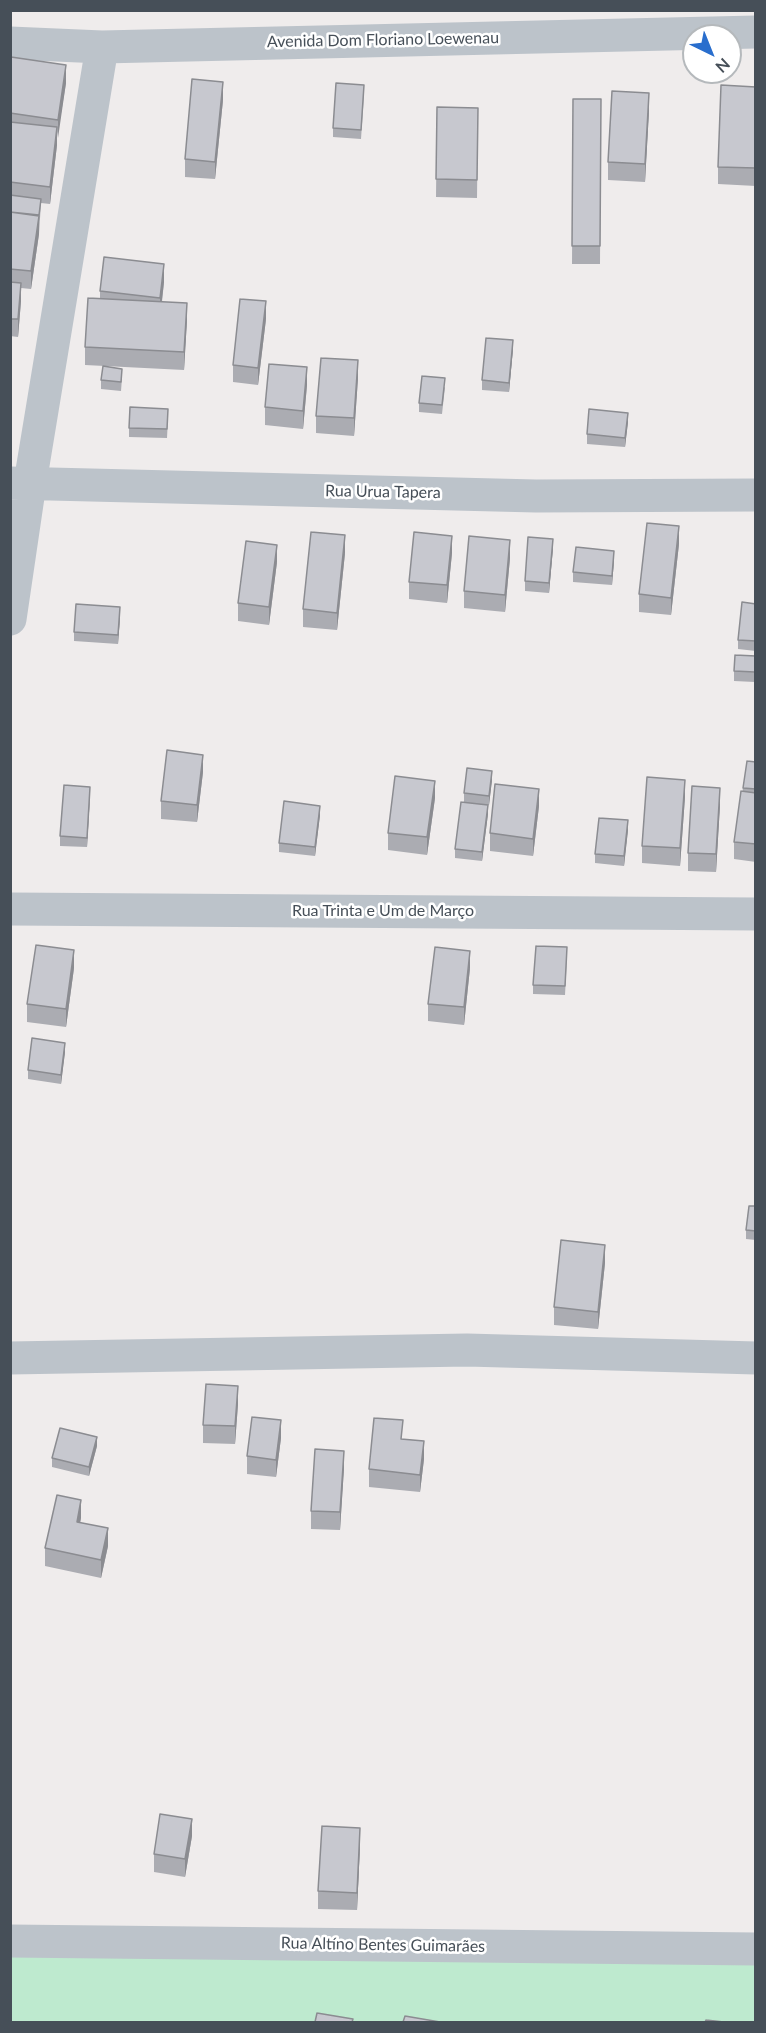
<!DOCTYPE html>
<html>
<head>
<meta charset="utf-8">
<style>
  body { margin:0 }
  #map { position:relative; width:766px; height:2033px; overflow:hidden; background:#efecec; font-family:Lato,sans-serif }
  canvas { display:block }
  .frame { position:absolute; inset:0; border:12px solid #464f58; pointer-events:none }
  .north { position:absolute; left:682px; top:24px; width:60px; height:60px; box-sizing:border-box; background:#fff; border:2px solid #b5b9bc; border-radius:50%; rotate:137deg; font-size:16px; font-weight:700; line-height:24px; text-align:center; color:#464f58 }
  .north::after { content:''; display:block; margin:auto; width:21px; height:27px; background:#296ecd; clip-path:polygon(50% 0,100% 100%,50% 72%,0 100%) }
</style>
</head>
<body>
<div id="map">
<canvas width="766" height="2033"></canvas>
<div class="frame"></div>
<div class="north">N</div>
</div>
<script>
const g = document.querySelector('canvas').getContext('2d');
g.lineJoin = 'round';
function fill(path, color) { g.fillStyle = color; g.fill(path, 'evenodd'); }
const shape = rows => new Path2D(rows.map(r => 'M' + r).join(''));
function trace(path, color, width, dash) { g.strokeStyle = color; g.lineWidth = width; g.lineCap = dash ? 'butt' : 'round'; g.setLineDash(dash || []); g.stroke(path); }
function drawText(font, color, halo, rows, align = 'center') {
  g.font = font + ' Lato,sans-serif'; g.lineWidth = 5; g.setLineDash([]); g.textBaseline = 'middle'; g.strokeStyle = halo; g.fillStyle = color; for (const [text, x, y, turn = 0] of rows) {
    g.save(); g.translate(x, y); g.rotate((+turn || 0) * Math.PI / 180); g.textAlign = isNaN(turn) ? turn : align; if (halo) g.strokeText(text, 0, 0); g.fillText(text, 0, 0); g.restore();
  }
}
fill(shape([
  [11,1948,755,1961,755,2022,11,2022]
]), '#beeacf');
trace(shape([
  [10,43,102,47,756,32],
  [10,483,536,496,756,495],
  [10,619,30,483,102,47],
  [10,909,756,914],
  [10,1358,467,1350,756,1358],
  [10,1941,756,1949]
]), '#bcc3ca', 33);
fill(shape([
  [10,61,66,83,57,138,57,145,50,204,41,203,39,234,31,289,21,288,21,301,18,337,10,336],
  [756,87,756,186,718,184,718,167],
  [364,95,361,139,333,137,333,128],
  [573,99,601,99,600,264,572,264],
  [223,100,215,179,185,177,185,159],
  [437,107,478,108,477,198,436,197],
  [649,111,645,182,608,180,608,162],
  [164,282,162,302,187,320,184,370,85,365,85,347,100,299,100,291],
  [266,319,258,385,233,382,233,365],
  [513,349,509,392,482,390,482,380],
  [122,378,121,391,101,389,101,380],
  [358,378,354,436,316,433,316,416],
  [307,385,303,429,265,425,265,407],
  [445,387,442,414,419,412,419,403],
  [168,418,167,438,129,437,129,428],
  [628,422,625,447,587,444,587,434],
  [679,544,671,615,639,612,639,594],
  [553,548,549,593,525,591,525,581],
  [345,553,337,630,303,627,303,609],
  [452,553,447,603,409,599,409,582],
  [510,558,505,612,464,608,464,591],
  [614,560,612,585,573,582,573,572],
  [277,562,269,625,238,621,238,603],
  [756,604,756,651,738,649,738,640],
  [120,617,118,644,74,641,74,632],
  [756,656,755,682,734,681,734,671],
  [756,762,756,862,734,859,734,842,743,788],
  [203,772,197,822,161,819,161,801],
  [492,780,489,805,488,805,488,814,482,861,455,858,455,849,464,802,464,793],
  [90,796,87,847,60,846,60,836],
  [685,797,680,866,642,863,642,846],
  [435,798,427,855,388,850,388,833],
  [720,805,716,872,688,871,688,853],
  [539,806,533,856,490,851,490,833],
  [320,815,315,856,279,852,279,843],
  [628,830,624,866,595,863,595,854],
  [567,957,565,995,533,994,533,985],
  [74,968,66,1027,27,1022,27,1004],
  [470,968,464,1025,428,1021,428,1004],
  [65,1052,61,1084,28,1079,28,1070],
  [756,1206,756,1240,746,1239,746,1230],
  [605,1263,598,1329,554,1325,554,1307],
  [238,1404,235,1444,203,1443,203,1425],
  [281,1438,276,1477,247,1474,247,1456],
  [97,1446,89,1476,52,1467,52,1458],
  [424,1459,420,1492,369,1487,369,1469],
  [344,1468,340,1530,311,1529,311,1511],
  [81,1518,80,1522,108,1546,101,1578,45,1566,45,1548],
  [192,1836,185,1877,154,1872,154,1854],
  [360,1846,357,1910,318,1909,318,1891]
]), '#abacb2');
fill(shape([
  [66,65,66,83,58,138,58,120],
  [223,82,223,100,215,179,215,162],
  [649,93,649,111,645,182,645,164],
  [57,127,57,145,50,204,50,187],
  [39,216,39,234,31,289,31,271],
  [164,264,164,282,160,316,160,298],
  [21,283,21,301,18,337,18,319],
  [266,301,266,319,258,385,258,368],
  [187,303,187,320,184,370,184,352],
  [513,340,513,349,509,392,509,383],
  [358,360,358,378,354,436,354,418],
  [307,367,307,385,303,429,303,411],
  [628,413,628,422,625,447,625,438],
  [679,526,679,544,671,615,671,598],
  [345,535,345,553,337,630,337,613],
  [452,536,452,553,447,603,447,585],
  [553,539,553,548,549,593,549,583],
  [510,540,510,558,505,612,505,595],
  [277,545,277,562,269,625,269,607],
  [614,551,614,560,612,585,612,576],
  [120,607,120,617,118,644,118,635],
  [203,755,203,772,197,822,197,805],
  [492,771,492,780,489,805,489,796],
  [685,780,685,797,680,866,680,848],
  [435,781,435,798,427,855,427,837],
  [90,787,90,796,87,847,87,838],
  [720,788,720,805,716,872,716,854],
  [539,789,539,806,533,856,533,839],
  [488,805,488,814,482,861,482,852],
  [320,806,320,815,315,856,315,847],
  [628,820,628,830,624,866,624,856],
  [74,950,74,968,66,1027,66,1009],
  [470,951,470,968,464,1025,464,1007],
  [65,1043,65,1052,61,1084,61,1075],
  [605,1245,605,1263,598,1329,598,1312],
  [238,1386,238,1404,235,1444,235,1426],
  [281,1420,281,1438,276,1477,276,1460],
  [97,1437,97,1446,89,1476,89,1467],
  [424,1441,424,1459,420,1492,420,1475],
  [344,1451,344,1468,340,1530,340,1512],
  [81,1500,81,1518,77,1539,77,1522],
  [108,1528,108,1546,101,1578,101,1560],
  [192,1819,192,1836,185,1877,185,1859],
  [360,1828,360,1846,357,1910,357,1893]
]), '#8b8c91');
const building = shape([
  [11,57,66,65,58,120,10,113,11,57],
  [192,79,223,82,215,162,185,159,192,79],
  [336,83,364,85,361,130,333,128,336,83],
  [721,85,756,87,756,168,718,167,721,85],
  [612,91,649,93,645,164,608,162,612,91],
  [573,99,601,99,600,246,572,246,573,99],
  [437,107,478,108,477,180,436,179,437,107],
  [10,122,57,127,50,187,10,182,10,122],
  [10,195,41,199,39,215,10,212,10,195],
  [10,212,39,216,31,271,10,269,10,212],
  [104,257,164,264,160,298,100,291,104,257],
  [10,282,21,283,18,319,10,319,10,282],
  [88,298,187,303,184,352,85,347,88,298],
  [240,299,266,301,258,368,233,365,240,299],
  [486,338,513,340,509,383,482,380,486,338],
  [321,358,358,360,354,418,316,416,321,358],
  [269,364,307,367,303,411,265,407,269,364],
  [103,366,122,369,121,382,101,380,103,366],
  [422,376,445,378,442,405,419,403,422,376],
  [130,407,168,409,167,429,129,428,130,407],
  [589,409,628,413,625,438,587,434,589,409],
  [647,523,679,526,671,598,639,594,647,523],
  [311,532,345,535,337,613,303,609,311,532],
  [414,532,452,536,447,585,409,582,414,532],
  [469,536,510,540,505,595,464,591,469,536],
  [528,537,553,539,549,583,525,581,528,537],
  [246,541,277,545,269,607,238,603,246,541],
  [576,547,614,551,612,576,573,572,576,547],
  [742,602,756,604,756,641,738,640,742,602],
  [76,604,120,607,118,635,74,632,76,604],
  [735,655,756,656,755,672,734,671,735,655],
  [167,750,203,755,197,805,161,801,167,750],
  [747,761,756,762,756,789,743,788,747,761],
  [467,768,492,771,489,796,464,793,467,768],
  [395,776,435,781,427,837,388,833,395,776],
  [647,777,685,780,680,848,642,846,647,777],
  [495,784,539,789,533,839,490,833,495,784],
  [64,785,90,787,87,838,60,836,64,785],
  [692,786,720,788,716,854,688,853,692,786],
  [741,791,756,793,756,844,734,842,741,791],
  [284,801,320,806,315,847,279,843,284,801],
  [461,802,488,805,482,852,455,849,461,802],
  [599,818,628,820,624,856,595,854,599,818],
  [36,945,74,950,66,1009,27,1004,36,945],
  [536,946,567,947,565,986,533,985,536,946],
  [435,947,470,951,464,1007,428,1004,435,947],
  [32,1038,65,1043,61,1075,28,1070,32,1038],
  [749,1206,756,1206,756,1231,746,1230,749,1206],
  [561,1240,605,1245,598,1312,554,1307,561,1240],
  [206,1384,238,1386,235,1426,203,1425,206,1384],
  [252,1417,281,1420,276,1460,247,1456,252,1417],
  [374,1418,403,1420,401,1439,424,1441,420,1475,369,1469,374,1418],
  [60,1428,97,1437,89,1467,52,1458,60,1428],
  [315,1449,344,1451,340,1512,311,1511,315,1449],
  [57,1495,81,1500,77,1522,108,1528,101,1560,45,1548,57,1495],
  [160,1814,192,1819,185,1859,154,1854,160,1814],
  [322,1826,360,1828,357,1893,318,1891,322,1826],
  [317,2013,353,2019,352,2022,315,2022,317,2013],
  [405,2016,440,2022,403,2022,405,2016],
  [706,2020,724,2022,705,2022,706,2020]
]);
fill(building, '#c7c8cf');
trace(building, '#8b8c91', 1.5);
drawText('16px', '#464f58', '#fff', [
  ["Avenida Dom Floriano Loewenau",383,40,-1],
  ["Rua Urua Tapera",383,492,1],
  ["Rua Trinta e Um de Março",383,911],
  ["Rua Altíno Bentes Guimarães",383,1945,1]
]);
</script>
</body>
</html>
